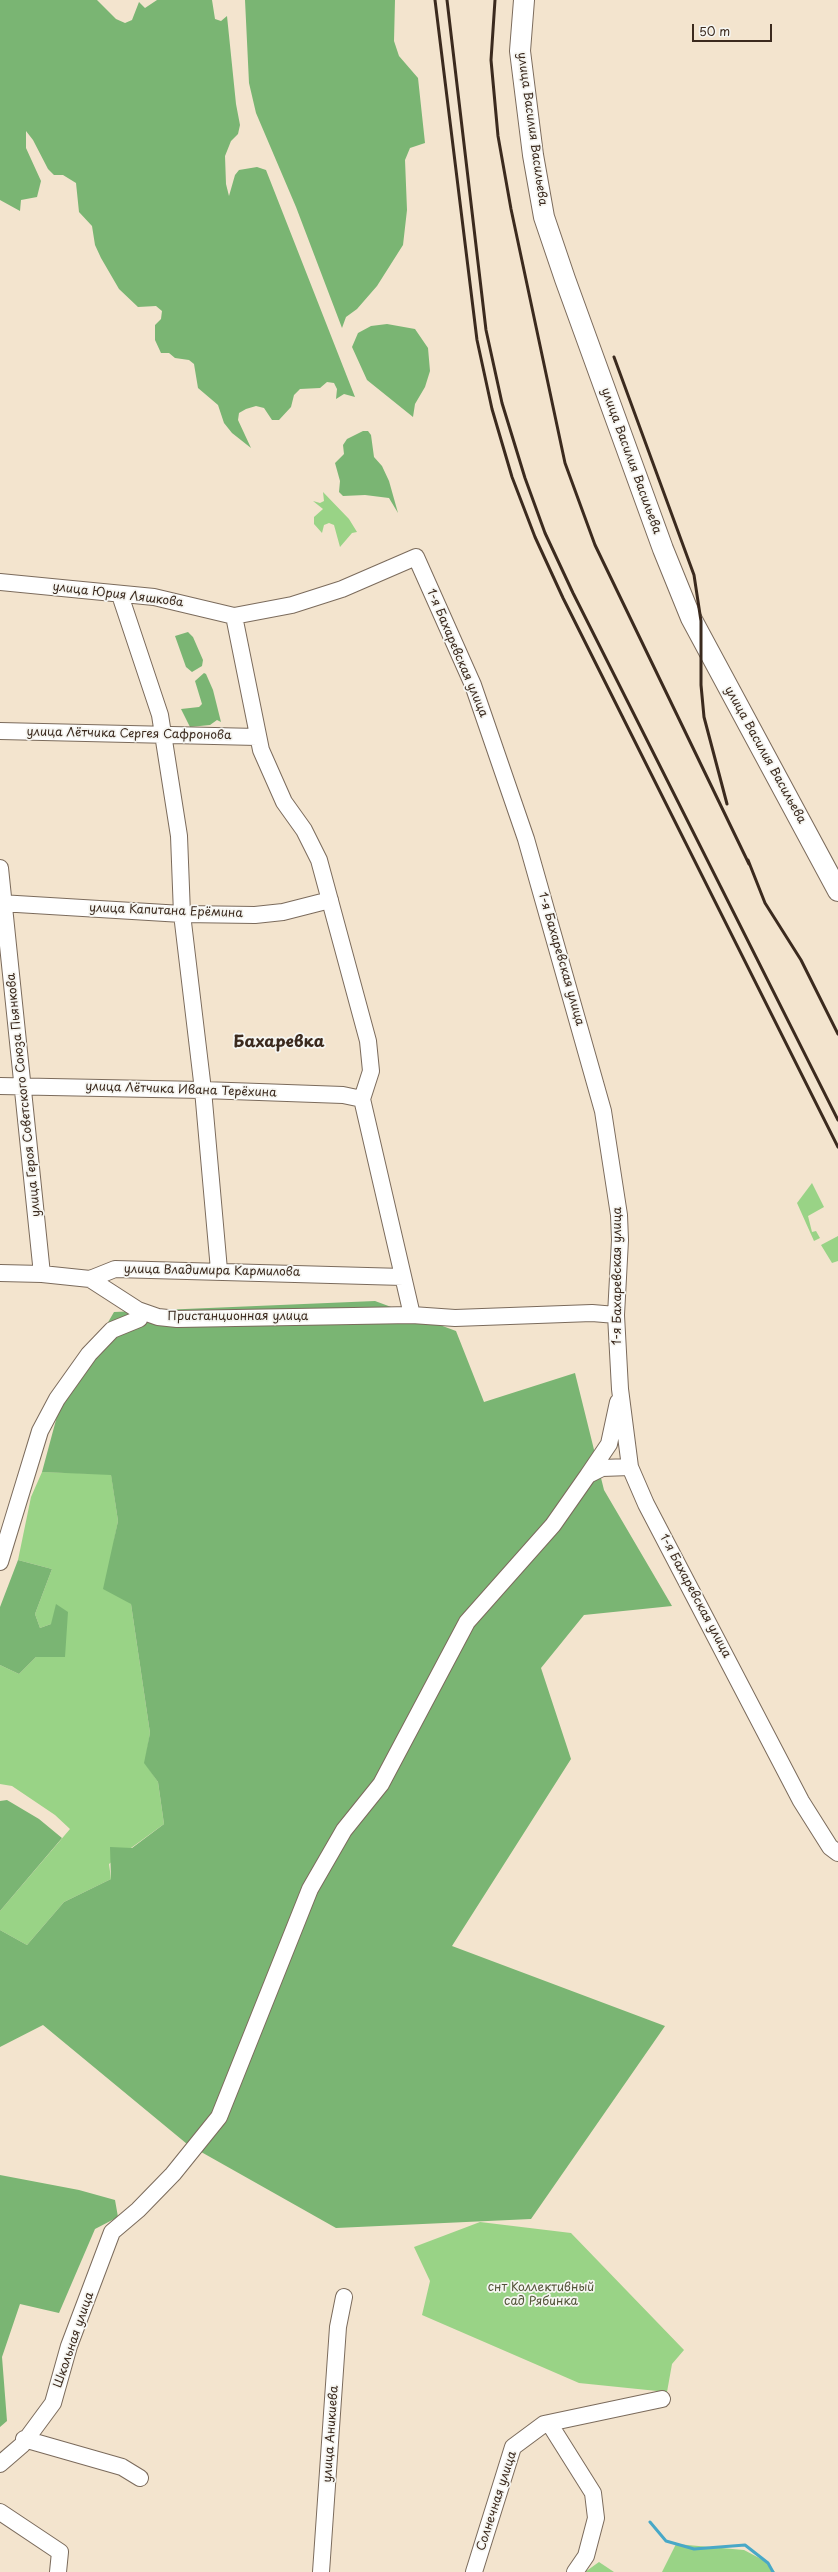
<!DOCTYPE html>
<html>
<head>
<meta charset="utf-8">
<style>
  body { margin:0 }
  #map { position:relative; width:838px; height:2572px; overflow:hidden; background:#f3e4ce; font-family:"Playpen Sans",sans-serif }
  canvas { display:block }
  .scale { position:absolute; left:692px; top:24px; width:80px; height:18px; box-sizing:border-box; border:2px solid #3b2a1e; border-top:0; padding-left:5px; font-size:12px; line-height:14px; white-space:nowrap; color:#3b2a1e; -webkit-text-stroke:3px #f6f6f2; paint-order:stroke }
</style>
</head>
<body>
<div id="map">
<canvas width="838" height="2572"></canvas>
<div class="scale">50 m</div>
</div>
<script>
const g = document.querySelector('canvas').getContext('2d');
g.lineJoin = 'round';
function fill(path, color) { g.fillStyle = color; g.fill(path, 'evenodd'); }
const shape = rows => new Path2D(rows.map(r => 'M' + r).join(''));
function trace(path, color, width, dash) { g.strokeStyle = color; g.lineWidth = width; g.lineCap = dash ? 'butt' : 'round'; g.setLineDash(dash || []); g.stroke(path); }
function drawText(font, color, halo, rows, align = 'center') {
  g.font = font + ' "Playpen Sans",sans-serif'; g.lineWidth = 3.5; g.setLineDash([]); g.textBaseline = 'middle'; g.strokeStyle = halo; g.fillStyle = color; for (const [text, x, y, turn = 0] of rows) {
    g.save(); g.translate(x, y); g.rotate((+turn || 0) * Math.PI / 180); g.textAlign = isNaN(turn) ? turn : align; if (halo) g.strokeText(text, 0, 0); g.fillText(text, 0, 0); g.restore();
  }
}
fill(shape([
  [323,492,349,519,357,532,352,533,340,547,334,525,329,523,324,525,322,533,314,524,314,517,323,509,313,501,320,503,324,501],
  [812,1183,824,1207,808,1216,812,1232,816,1231,820,1238,814,1241,797,1203],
  [838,1236,838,1261,832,1263,821,1245],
  [42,1472,111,1474,118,1521,114,1541,131,1604,150,1733,145,1763,158,1782,164,1824,109,1864,111,1879,64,1902,27,1945,0,1930,0,1911,70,1829,55,1815,12,1786,0,1784,0,1665,19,1674,36,1657,43,1656,51,1624,40,1628,35,1614,52,1569,18,1560,31,1497],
  [480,2222,571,2233,684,2350,672,2364,667,2392,579,2383,422,2315,430,2281,414,2247],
  [676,2544,744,2550,765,2561,775,2572,662,2572],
  [599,2562,614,2572,585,2572]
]), '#99d386');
fill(shape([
  [0,0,97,0,116,19,125,23,132,20,139,2,145,8,157,0,212,0,215,19,221,21,227,16,236,104,240,125,238,134,231,141,225,156,226,184,229,196,235,175,239,170,257,167,266,170,355,397,344,394,336,399,337,389,334,383,327,382,320,388,300,389,294,395,291,407,279,420,272,420,264,408,256,406,246,409,239,413,238,420,251,448,232,433,224,423,218,405,198,388,194,364,189,360,175,358,169,353,161,353,155,340,155,325,161,319,162,311,156,306,138,307,119,289,101,258,95,245,92,226,79,212,76,183,63,175,54,175,48,169,33,140,26,131,26,148,41,181,37,197,21,200,20,211,0,200],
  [245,0,395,0,394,41,399,56,418,78,425,143,410,148,405,160,407,210,403,245,377,286,357,309,346,317,342,328,296,207,256,113,249,83],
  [387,324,415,329,428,348,430,371,425,387,415,404,413,417,367,380,352,347,358,333,371,326],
  [363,431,368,431,371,435,374,457,382,466,389,481,398,513,389,498,365,495,343,496,339,492,340,481,335,463,344,454,343,445,347,439],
  [188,632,193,637,203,660,202,666,192,672,186,667,175,636],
  [204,673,206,674,213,690,221,722,217,720,210,725,190,727,181,709,199,707,202,704,195,681],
  [375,1301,456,1331,484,1402,575,1373,604,1490,672,1606,584,1615,541,1668,571,1759,452,1946,665,2026,531,2219,336,2228,187,2144,43,2025,0,2047,0,1930,27,1945,64,1902,111,1879,110,1847,132,1848,164,1824,158,1782,144,1763,150,1733,131,1604,103,1589,118,1521,111,1475,42,1472,60,1405,114,1312],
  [18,1560,52,1569,35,1614,40,1628,51,1624,56,1604,68,1612,65,1657,36,1657,19,1674,0,1665,0,1607],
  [7,1800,39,1819,62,1838,0,1911,0,1801],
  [0,2175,79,2190,115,2200,118,2217,95,2229,59,2313,20,2304,2,2357,7,2421,0,2427]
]), '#7ab573');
trace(shape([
  [650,2522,666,2541,694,2549,745,2545,768,2563,773,2572]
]), '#48a8c7', 3);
const minor = shape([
  [0,582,154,597,234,616,292,605,342,589,416,557,473,685,526,839,603,1111,619,1215,620,1240,616,1315,620,1389,630,1467,646,1504,801,1801,830,1847,838,1853],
  [120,595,160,715,179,836,182,914,203,1090,219,1270],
  [234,616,261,750,284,802,304,830,319,860,368,1041,371,1071,362,1099,412,1315],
  [0,731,257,737],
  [0,868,42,1274],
  [0,903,182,914,255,915,283,912,330,900],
  [0,1086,203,1090,343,1095,362,1099],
  [0,1273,42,1274,90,1279,115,1269,403,1277],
  [90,1279,138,1310,158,1317,177,1319,412,1315,455,1318,592,1313,616,1315],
  [588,1475,609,1444,618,1402],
  [0,1562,40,1431,57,1399,89,1354,112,1330,139,1319,138,1310],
  [549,2423,593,2493,596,2518,586,2556,575,2572],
  [24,2439,122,2467,140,2478],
  [0,2464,22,2445,53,2403,69,2346,112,2232,138,2210,173,2174,219,2117,310,1889,344,1830,381,1784,467,1622,553,1525,588,1475,602,1468,630,1467],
  [0,2512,60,2552,58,2572],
  [321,2572,338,2327,344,2297],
  [474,2572,513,2447,544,2424,662,2399]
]);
const major = shape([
  [524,0,520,51,533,155,544,217,565,279,663,549,691,618,838,891]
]);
trace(minor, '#7b6b5c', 18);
trace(major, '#7b6b5c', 22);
trace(minor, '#fff', 16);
trace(major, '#fff', 20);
trace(shape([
  [435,0,477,340,492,409,512,477,535,537,563,598,838,1147],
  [447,0,486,330,502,403,525,478,545,533,573,593,838,1120],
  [495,0,491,60,498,136,511,209,565,463,595,545,749,864],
  [614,357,694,575,701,621,701,685,704,717,727,804],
  [748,860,765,903,801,960,838,1034]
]), '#3b2a1e', 3);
drawText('12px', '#3b2a1e', '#f6f6f2', [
  ["улица Василия Васильева",532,129,82],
  ["улица Василия Васильева",631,461,70],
  ["улица Юрия Ляшкова",118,595,7],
  ["1-я Бахаревская улица",457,653,67],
  ["улица Лётчика Сергея Сафронова",129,734,1],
  ["улица Василия Васильева",765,755,61],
  ["улица Капитана Ерёмина",166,911,2],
  ["1-я Бахаревская улица",561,959,74],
  ["улица Лётчика Ивана Терёхина",181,1090,2],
  ["улица Героя Советского Союза Пьянкова",24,1095,-96],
  ["улица Владимира Кармилова",212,1271,1],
  ["1-я Бахаревская улица",618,1276,-90],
  ["Пристанционная улица",238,1317],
  ["1-я Бахаревская улица",695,1596,62],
  ["Школьная улица",74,2340,-71],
  ["улица Аникиева",331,2434,-86],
  ["Солнечная улица",497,2501,-72]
]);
drawText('12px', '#525438', '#f6f6f2', [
  ["снт Коллективный",541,2288],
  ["сад Рябинка",541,2302]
]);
drawText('bold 16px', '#3b2a1e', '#f6f6f2', [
  ["Бахаревка",279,1043]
]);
</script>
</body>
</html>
